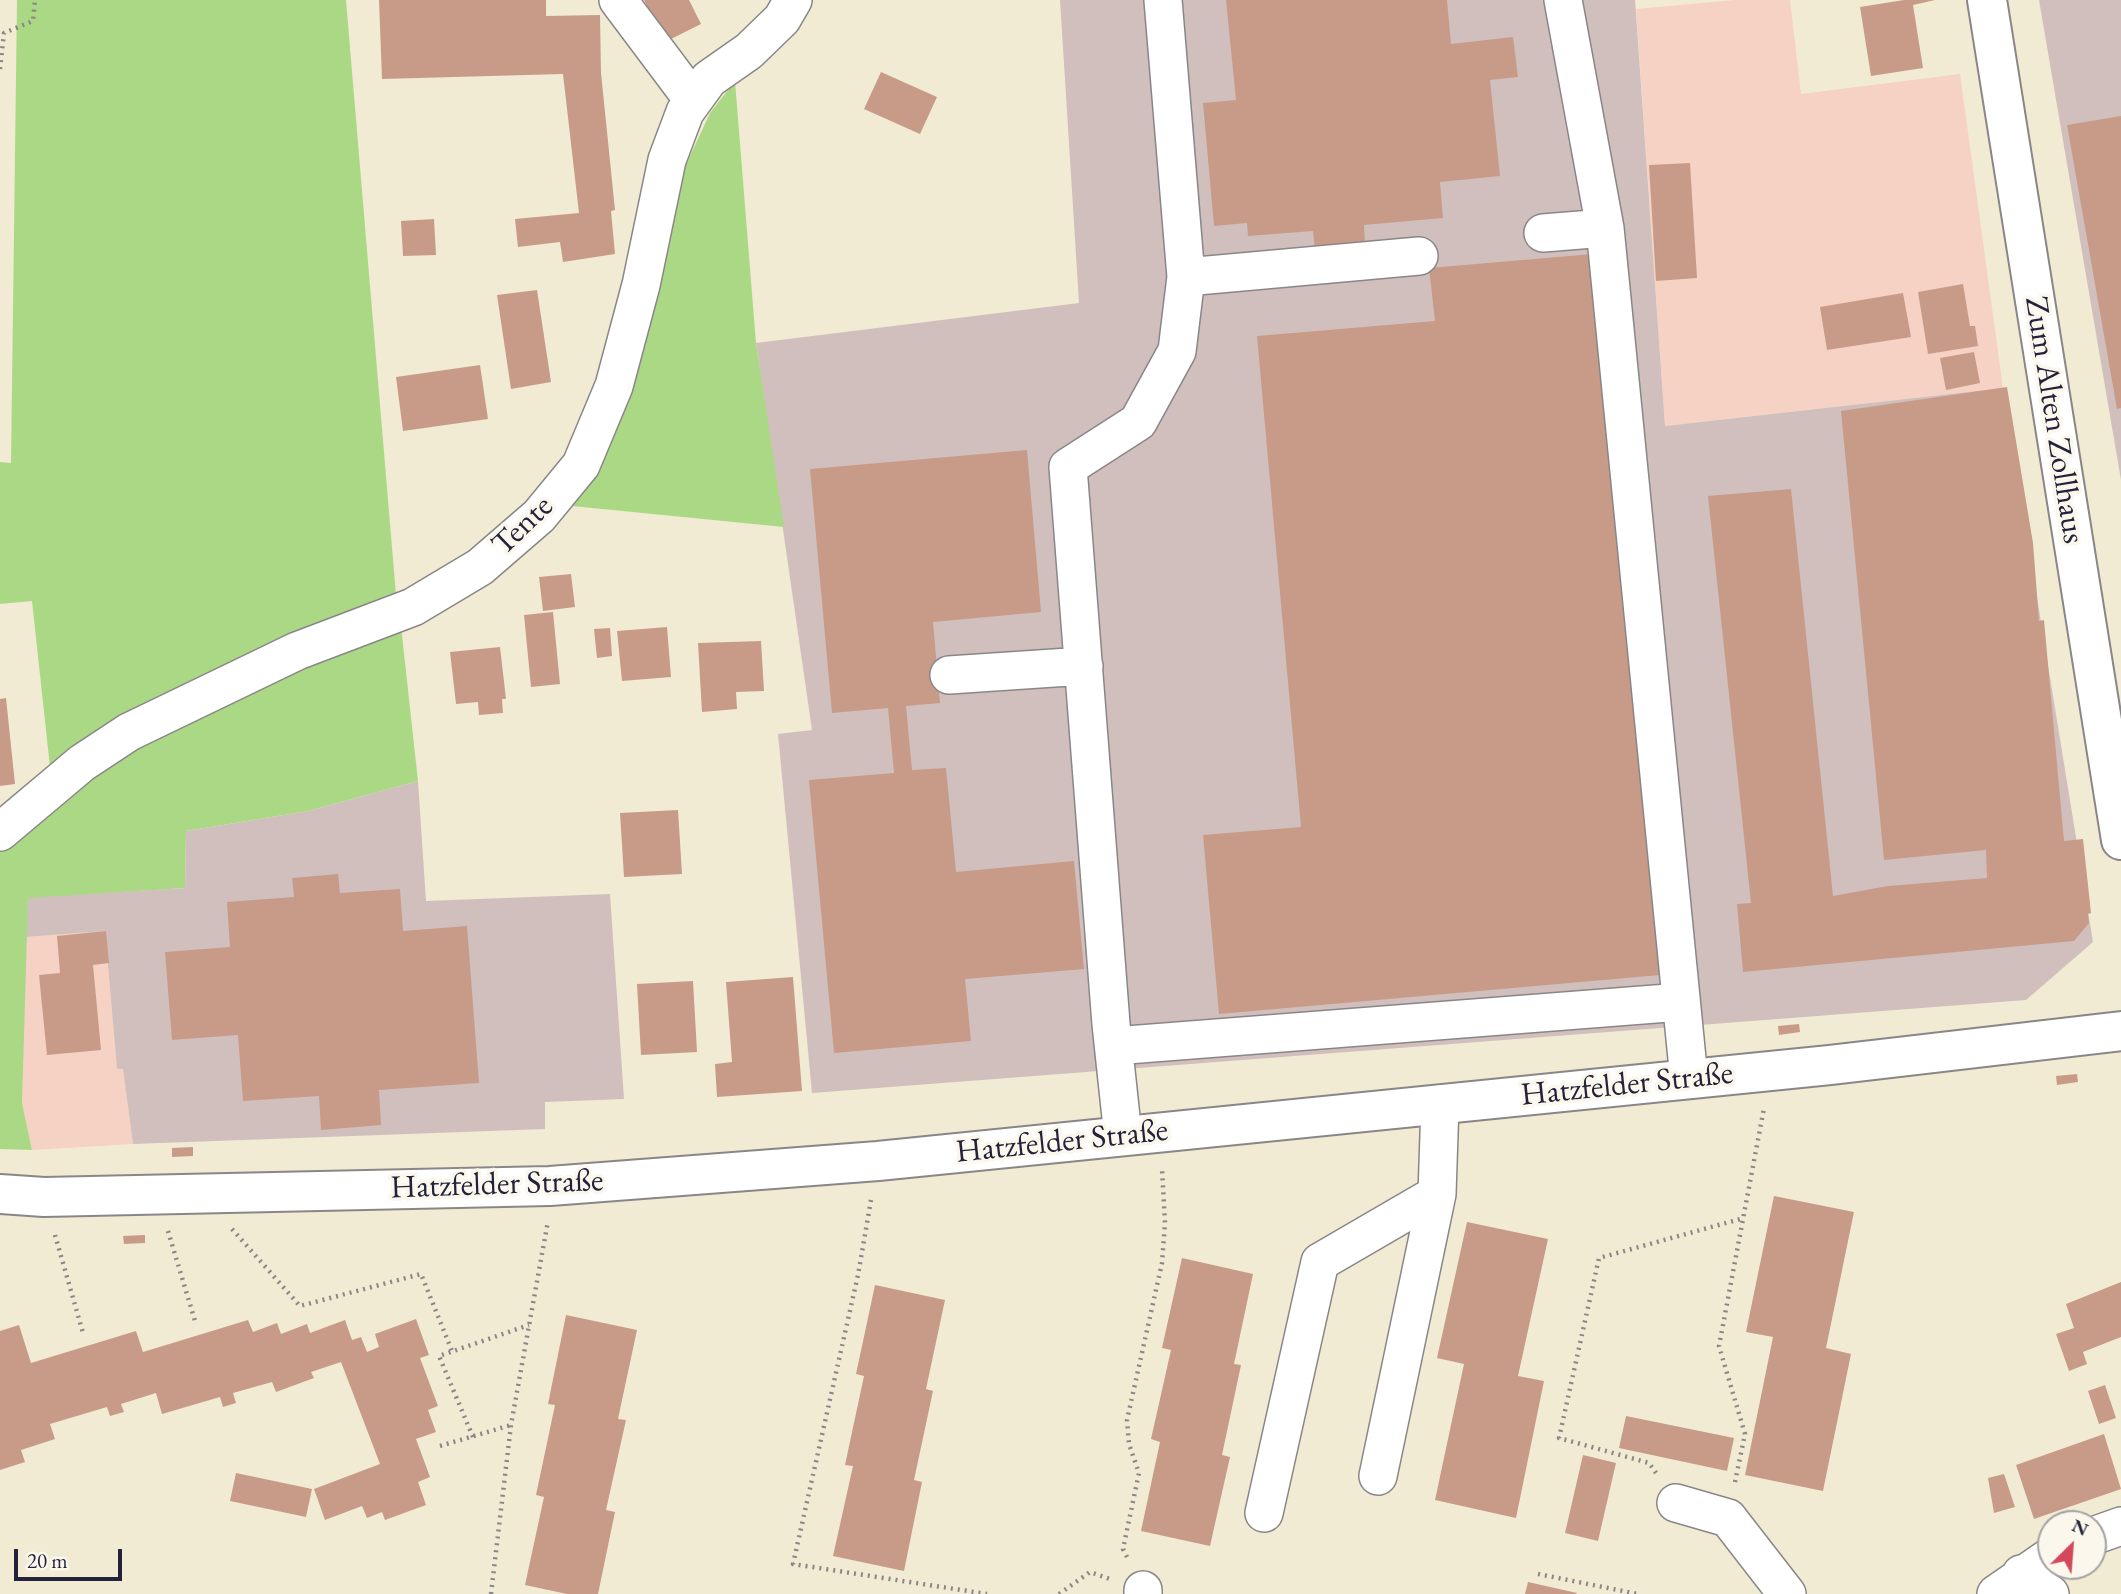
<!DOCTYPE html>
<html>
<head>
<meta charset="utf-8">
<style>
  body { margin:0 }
  #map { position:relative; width:2121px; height:1594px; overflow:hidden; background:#f1ebd3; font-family:"EB Garamond",serif }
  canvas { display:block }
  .north { position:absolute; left:2037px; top:1510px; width:70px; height:70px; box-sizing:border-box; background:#fbf7ec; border:2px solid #a4a2a5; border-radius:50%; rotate:25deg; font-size:19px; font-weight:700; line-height:28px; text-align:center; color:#22223b }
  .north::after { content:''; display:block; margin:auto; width:24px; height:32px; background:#d1495b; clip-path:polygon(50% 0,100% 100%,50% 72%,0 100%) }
  .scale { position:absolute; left:14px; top:1549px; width:108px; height:32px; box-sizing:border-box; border:4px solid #22223b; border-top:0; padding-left:9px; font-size:21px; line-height:24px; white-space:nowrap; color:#22223b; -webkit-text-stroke:5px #fbf7ec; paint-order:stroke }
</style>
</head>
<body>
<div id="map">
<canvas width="2121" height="1594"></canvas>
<div class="north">N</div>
<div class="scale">20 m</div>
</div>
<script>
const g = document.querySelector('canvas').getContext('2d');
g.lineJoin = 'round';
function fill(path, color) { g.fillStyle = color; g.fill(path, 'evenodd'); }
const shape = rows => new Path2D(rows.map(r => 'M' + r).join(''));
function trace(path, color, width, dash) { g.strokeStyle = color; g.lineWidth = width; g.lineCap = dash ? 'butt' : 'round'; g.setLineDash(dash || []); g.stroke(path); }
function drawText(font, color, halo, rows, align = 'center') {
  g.font = font + ' "EB Garamond",serif'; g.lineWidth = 7; g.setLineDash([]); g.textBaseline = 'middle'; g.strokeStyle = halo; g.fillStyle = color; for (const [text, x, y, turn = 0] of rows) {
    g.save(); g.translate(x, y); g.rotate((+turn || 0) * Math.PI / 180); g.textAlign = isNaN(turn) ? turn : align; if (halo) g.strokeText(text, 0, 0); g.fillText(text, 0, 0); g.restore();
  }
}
fill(shape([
  [1735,0,1790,0,1801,94,1960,74,2003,388,1665,426,1636,9],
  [105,930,117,1068,123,1068,133,1144,32,1150,22,1103,25,937]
]), '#f5d2c3');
fill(shape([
  [1060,0,1635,0,1665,426,2003,388,2093,942,2026,1000,812,1093,778,734,812,730,756,343,1079,303],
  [2039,0,2121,0,2121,480],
  [418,781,426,901,610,894,624,1099,545,1102,545,1129,133,1144,123,1069,117,1069,105,931,25,937,28,897,185,888,186,831,308,811]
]), '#d1bfbd');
fill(shape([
  [17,0,346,0,396,595,50,767,32,601,0,604,0,462,11,463],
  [735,81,756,343,784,527,572,506,598,462,684,169,710,113],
  [401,626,418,781,308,811,186,831,185,888,28,898,22,1103,32,1150,0,1149,0,849,103,763,214,702]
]), '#abd885');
fill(shape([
  [379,0,546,0,546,16,600,15,601,73,615,210,611,211,615,254,563,262,560,242,518,247,515,219,579,213,563,74,382,79],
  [644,0,689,0,701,24,665,42],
  [1226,0,1447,0,1451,44,1513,37,1518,77,1490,80,1500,176,1440,182,1443,218,1364,225,1365,246,1315,250,1313,231,1248,236,1247,223,1214,226,1203,103,1236,100],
  [1904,0,1935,0,1913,5,1923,68,1871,76,1860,7],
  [881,72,937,97,920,134,864,109],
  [2121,116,2121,408,2117,409,2067,125],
  [1690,163,1697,278,1656,281,1649,165],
  [434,219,436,255,403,256,401,221],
  [1593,254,1660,975,1219,1014,1203,835,1301,827,1257,336,1435,321,1429,268],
  [1963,284,1970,326,1975,326,1978,346,1928,354,1918,292],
  [537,290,551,382,511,389,497,295],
  [1903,293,1911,337,1827,350,1820,307],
  [1974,352,1980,383,1946,390,1940,358],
  [480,365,488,419,403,431,396,377],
  [2007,387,2033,543,2039,621,2044,620,2064,841,2083,839,2091,913,2088,914,2089,923,2074,941,1743,972,1737,904,1751,903,1708,496,1791,489,1833,896,1888,886,1987,878,1986,850,1884,860,1841,411],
  [1027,450,1041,612,933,622,940,703,906,706,912,770,946,768,956,872,1074,861,1084,969,965,979,971,1041,834,1053,809,780,894,773,888,708,832,713,810,469],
  [571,574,575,607,543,611,539,577],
  [553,612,560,684,531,687,524,615],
  [667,627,671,677,622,681,617,631],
  [610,628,612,656,597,658,594,629],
  [761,641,764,691,736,692,737,709,702,712,698,643],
  [500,647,506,699,502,699,503,713,479,715,478,702,456,704,450,652],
  [6,698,15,784,0,786,0,699],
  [678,810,682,874,624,877,620,813],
  [338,874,340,893,400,889,403,931,467,926,479,1083,379,1090,381,1125,321,1130,319,1096,243,1101,238,1035,172,1040,165,952,230,947,227,902,294,897,292,878],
  [106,931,109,963,93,965,101,1050,47,1055,39,975,60,973,57,936],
  [793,977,802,1091,717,1097,715,1064,732,1062,726,982],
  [693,981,697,1052,641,1055,637,984],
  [1799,1024,1800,1032,1779,1035,1778,1026],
  [2077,1074,2078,1082,2057,1085,2056,1076],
  [193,1147,193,1156,172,1157,172,1148],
  [1774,1196,1854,1212,1826,1348,1851,1354,1823,1491,1745,1475,1773,1337,1746,1332],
  [1467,1222,1548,1239,1518,1376,1544,1381,1516,1518,1435,1500,1464,1364,1437,1358],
  [145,1235,145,1243,124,1244,123,1236],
  [1182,1258,1253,1274,1234,1364,1241,1365,1222,1455,1230,1457,1210,1546,1141,1531,1160,1442,1151,1439,1171,1350,1162,1348],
  [2121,1282,2121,1337,2083,1352,2087,1364,2069,1371,2056,1334,2074,1328,2066,1304],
  [875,1285,945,1300,926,1389,933,1391,914,1480,922,1482,904,1571,833,1556,853,1466,845,1465,864,1376,856,1374],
  [566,1315,637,1330,618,1419,626,1420,606,1510,615,1512,598,1594,567,1594,525,1585,544,1497,536,1495,555,1405,548,1404],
  [416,1319,429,1355,420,1358,438,1406,428,1410,436,1432,416,1439,430,1477,418,1482,426,1505,385,1520,382,1512,367,1518,362,1506,325,1520,314,1489,380,1464,341,1362,311,1372,314,1378,276,1392,272,1382,233,1393,236,1403,223,1407,220,1397,162,1414,156,1393,121,1404,124,1412,110,1416,107,1407,50,1424,55,1439,21,1450,25,1462,0,1470,0,1331,19,1325,31,1363,136,1331,143,1352,248,1320,253,1332,277,1323,281,1334,307,1324,310,1333,345,1320,352,1340,361,1337,367,1352,379,1347,375,1334],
  [2105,1385,2116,1418,2099,1424,2088,1391],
  [1626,1416,1734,1438,1727,1471,1619,1448],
  [2104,1434,2121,1489,2034,1519,2016,1465],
  [1583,1455,1616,1463,1598,1541,1565,1533],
  [236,1473,312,1489,306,1517,230,1501],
  [2004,1474,2015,1507,1994,1513,1988,1478],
  [1528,1582,1577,1593,1576,1594,1525,1594]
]), '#c89b89');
const minor = shape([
  [618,0,693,100],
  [1563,0,1605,228,1689,1079],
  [1543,233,1605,228],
  [1186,277,1419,256],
  [949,675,1084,666],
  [0,832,82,763,129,732,297,651,413,607,480,567,539,516,581,465,614,386,641,285,667,160,685,112,709,79,749,51,782,19,793,0],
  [1114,1046,1681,1002],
  [1123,1136,1111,1024,1068,467,1138,422,1177,351,1186,277,1163,0],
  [1378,1476,1437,1194,1440,1104],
  [1676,1503,1728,1518,1787,1594],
  [1264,1513,1320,1262,1437,1194],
  [2093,1536,2121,1526],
  [2021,1574,2050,1594],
  [1143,1594,1143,1590],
  [1996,1594,2051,1556]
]);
const major = shape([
  [1987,0,2121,840],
  [0,1194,44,1197,550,1186,878,1161,1830,1065,2121,1031]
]);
trace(minor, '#8a8687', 40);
trace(major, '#8a8687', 42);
trace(shape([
  [0,69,4,33,33,21,35,0],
  [871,1200,858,1275,793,1564,987,1594],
  [232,1229,300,1306,421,1274,452,1351],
  [168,1231,195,1321],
  [55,1235,83,1333],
  [473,1437,439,1356,529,1325],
  [440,1446,511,1425],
  [1656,1473,1649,1463,1559,1438,1599,1258,1744,1218],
  [1735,1482,1745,1434,1719,1346,1764,1108],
  [1127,1557,1123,1549,1139,1473,1129,1444,1127,1420,1162,1263,1165,1223,1162,1169],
  [1538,1574,1638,1594],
  [491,1594,511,1425,548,1221],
  [1059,1594,1090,1572,1110,1579]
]), '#8a8687', 4.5, [2, 5]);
trace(minor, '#fff', 37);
trace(major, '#fff', 38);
drawText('32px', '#22223b', '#fbf7ec', [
  ["Zum Alten Zollhaus",2054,420,81],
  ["Tente",523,526,-44],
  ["Hatzfelder Straße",1627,1085,-6],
  ["Hatzfelder Straße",1062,1142,-6],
  ["Hatzfelder Straße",497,1185,-2]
]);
</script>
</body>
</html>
